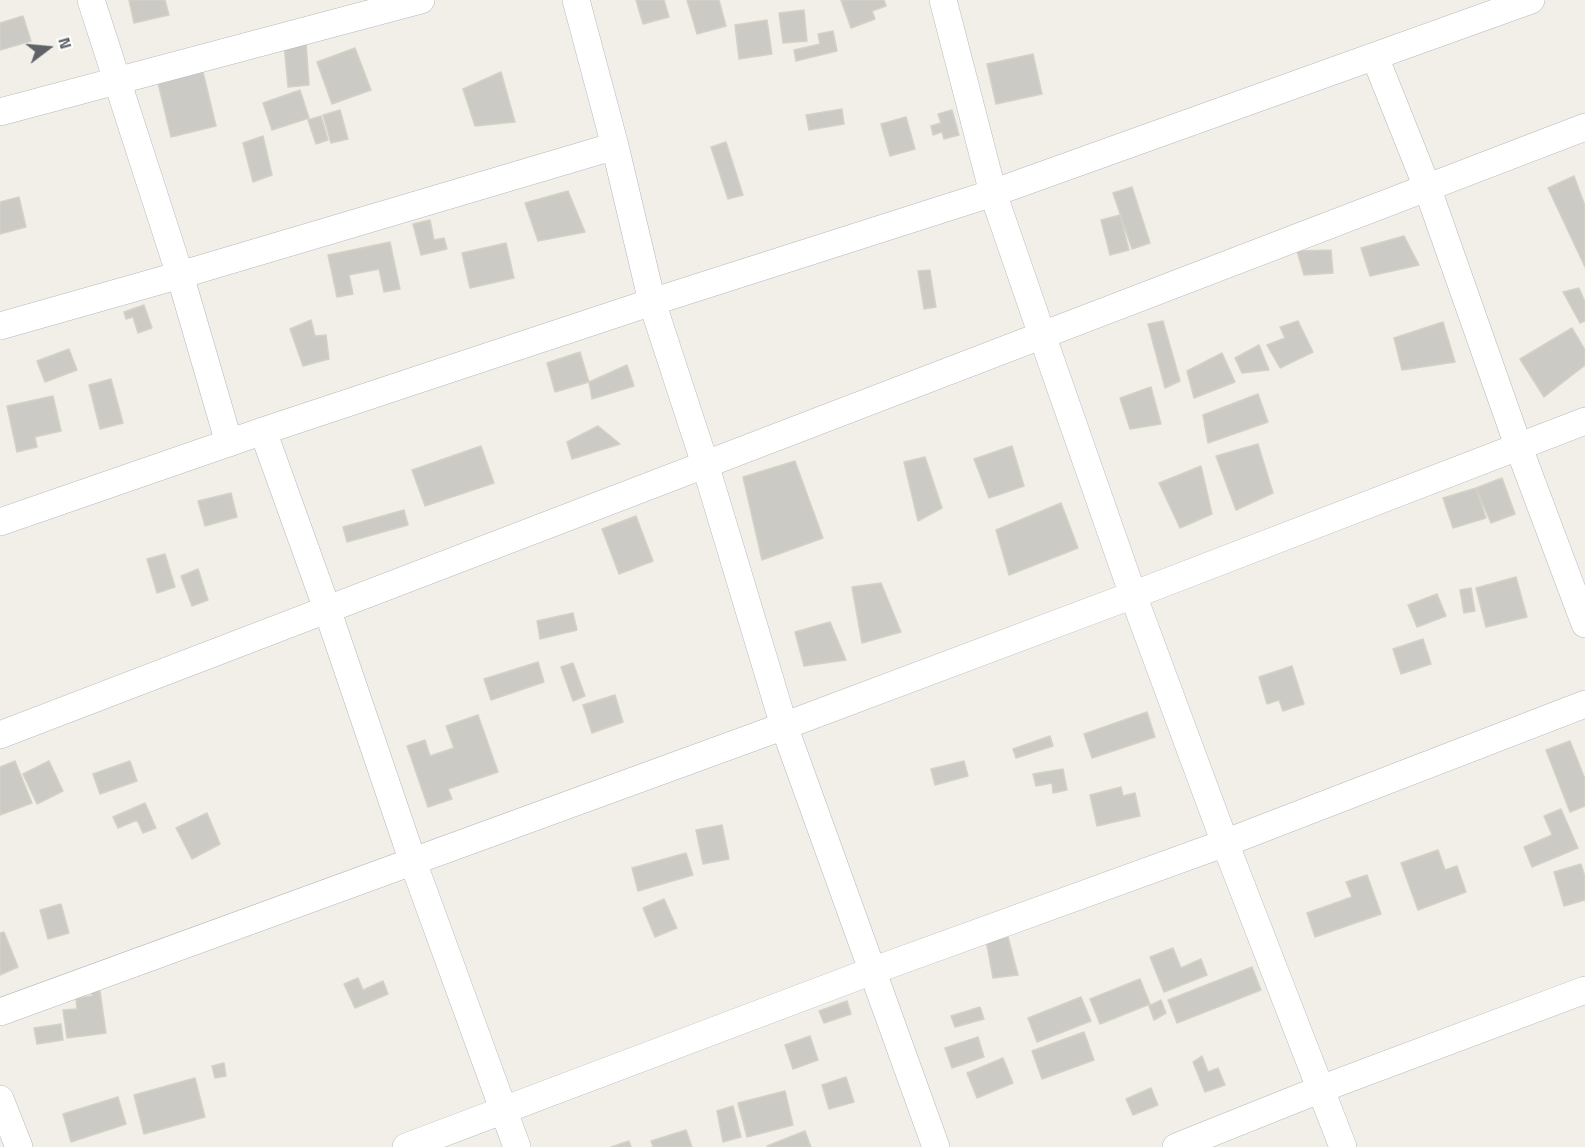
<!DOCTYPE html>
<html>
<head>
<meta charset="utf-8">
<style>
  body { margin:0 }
  #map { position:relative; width:1585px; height:1147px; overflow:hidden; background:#f1efe8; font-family:"Titillium Web",sans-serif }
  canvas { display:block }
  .north { position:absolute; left:18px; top:18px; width:60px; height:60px; -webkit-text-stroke:4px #fff; paint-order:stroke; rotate:74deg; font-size:16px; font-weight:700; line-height:24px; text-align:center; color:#5f6368 }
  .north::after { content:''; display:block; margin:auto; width:21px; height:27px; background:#5f6368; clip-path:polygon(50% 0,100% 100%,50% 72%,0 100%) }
</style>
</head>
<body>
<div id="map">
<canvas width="1585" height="1147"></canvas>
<div class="north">N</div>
</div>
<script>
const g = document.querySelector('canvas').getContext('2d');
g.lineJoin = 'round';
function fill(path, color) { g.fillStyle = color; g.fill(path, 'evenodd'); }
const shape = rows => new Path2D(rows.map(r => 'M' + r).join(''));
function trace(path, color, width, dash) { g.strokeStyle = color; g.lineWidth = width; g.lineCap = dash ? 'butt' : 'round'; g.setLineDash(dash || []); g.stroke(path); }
const building = shape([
  [129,0,165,0,169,15,134,23,129,0],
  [636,0,664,0,669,17,643,24,636,0],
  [687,0,719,0,726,26,697,34,687,0],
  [841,0,884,0,886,6,872,11,875,19,851,28,841,0],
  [804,10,807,41,783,43,779,13,804,10],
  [23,16,31,41,0,50,0,23,23,16],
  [767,20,772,54,739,59,735,25,767,20],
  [833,31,837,51,796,61,794,50,820,44,818,34,833,31],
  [306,42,309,85,288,87,284,44,306,42],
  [355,48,371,90,332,104,317,62,355,48],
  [1033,54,1042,94,996,104,987,64,1033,54],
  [203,72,216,126,171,137,158,83,203,72],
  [501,72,515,122,475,126,463,89,501,72],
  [300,90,309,118,272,130,263,103,300,90],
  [842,109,844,124,809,130,806,115,842,109],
  [340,110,348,139,331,143,323,115,340,110],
  [952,110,959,135,944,139,942,132,933,135,931,126,941,123,938,114,952,110],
  [321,116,328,140,316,144,308,120,321,116],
  [906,117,915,149,890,156,881,124,906,117],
  [263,136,272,175,253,182,243,143,263,136],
  [726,142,743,195,728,199,711,147,726,142],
  [1574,176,1585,206,1585,267,1548,188,1574,176],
  [1132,187,1150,243,1132,249,1113,193,1132,187],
  [568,191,585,232,538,241,525,203,568,191],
  [19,197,26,227,0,234,0,202,19,197],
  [1120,215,1129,250,1110,255,1101,220,1120,215],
  [430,220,434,240,444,238,447,249,421,255,413,224,430,220],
  [1404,236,1419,265,1370,276,1361,248,1404,236],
  [390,242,400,289,384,292,379,269,349,275,353,294,337,297,328,255,390,242],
  [506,243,514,278,470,288,462,253,506,243],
  [1331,250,1333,273,1304,275,1297,251,1331,250],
  [930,270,936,307,924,309,918,271,930,270],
  [1579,288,1585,302,1585,321,1580,323,1563,292,1579,288],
  [144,305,152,328,138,333,133,317,126,319,124,312,144,305],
  [311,320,315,336,326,335,329,359,303,366,290,329,311,320],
  [1163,321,1180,381,1165,388,1148,324,1163,321],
  [1298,321,1313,352,1280,368,1267,345,1285,338,1280,327,1298,321],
  [1443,322,1455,362,1402,370,1394,338,1443,322],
  [1572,328,1585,350,1585,365,1544,397,1520,359,1572,328],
  [1259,345,1269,370,1242,373,1235,358,1259,345],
  [69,349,77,370,45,382,37,361,69,349],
  [580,352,589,382,555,392,547,363,580,352],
  [1222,353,1235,382,1194,398,1187,371,1222,353],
  [627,365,634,386,592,399,589,382,627,365],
  [111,379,123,423,100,429,89,385,111,379],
  [1151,387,1161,424,1130,429,1120,398,1151,387],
  [1258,394,1268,422,1208,443,1203,415,1258,394],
  [53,396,61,431,35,437,37,447,17,452,7,406,53,396],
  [598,426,620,444,572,459,567,442,598,426],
  [1258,444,1273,493,1236,510,1216,456,1258,444],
  [481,446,494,483,425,506,412,470,481,446],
  [1012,446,1024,486,989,498,974,459,1012,446],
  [925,457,942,508,918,521,904,462,925,457],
  [795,461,823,538,762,560,743,477,795,461],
  [1201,466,1212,514,1180,528,1159,483,1201,466],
  [1502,478,1515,514,1491,523,1476,488,1502,478],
  [1476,488,1486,518,1453,528,1443,498,1476,488],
  [231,493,237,517,205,526,198,501,231,493],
  [1061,503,1078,548,1009,575,996,530,1061,503],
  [404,510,408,525,347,542,343,527,404,510],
  [636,516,653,561,619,574,602,529,636,516],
  [165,554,175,587,157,593,147,559,165,554],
  [198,569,208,600,192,606,181,576,198,569],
  [1516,577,1527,617,1486,627,1476,588,1516,577],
  [881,583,901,632,862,643,852,587,881,583],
  [1471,588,1475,611,1464,613,1460,590,1471,588],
  [1437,594,1446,616,1417,627,1408,605,1437,594],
  [573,613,577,630,540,639,537,621,573,613],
  [830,622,846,660,804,666,795,632,830,622],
  [1423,639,1431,664,1401,674,1393,649,1423,639],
  [538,662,544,682,491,700,484,679,538,662],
  [573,663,585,696,573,701,561,667,573,663],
  [1292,666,1304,704,1283,711,1279,700,1267,704,1259,677,1292,666],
  [615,695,623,722,592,733,583,705,615,695],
  [1147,712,1155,737,1092,758,1084,734,1147,712],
  [478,715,498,772,448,789,452,799,428,807,407,746,425,740,430,756,454,748,446,726,478,715],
  [1050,736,1053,746,1016,758,1013,749,1050,736],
  [1570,741,1585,779,1585,806,1570,812,1546,750,1570,741],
  [15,761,32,803,0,815,0,767,15,761],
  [49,761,63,791,37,804,23,774,49,761],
  [130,761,137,781,100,794,93,774,130,761],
  [964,761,968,776,935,785,931,769,964,761],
  [1063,769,1067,790,1053,793,1052,783,1036,786,1033,774,1063,769],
  [1121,787,1123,796,1135,793,1140,816,1097,826,1090,795,1121,787],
  [145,803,156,828,143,833,137,820,118,828,113,817,145,803],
  [1561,809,1578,848,1532,867,1524,847,1552,835,1544,816,1561,809],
  [207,813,220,844,192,859,176,828,207,813],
  [722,825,729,859,703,864,696,830,722,825],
  [1438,850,1445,870,1457,866,1466,892,1418,910,1401,863,1438,850],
  [686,853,693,875,638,891,632,868,686,853],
  [1581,864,1585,877,1585,900,1564,906,1554,872,1581,864],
  [1367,875,1381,914,1315,937,1307,913,1352,897,1346,882,1367,875],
  [664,899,677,928,655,937,643,908,664,899],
  [61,904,69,933,48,939,40,910,61,904],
  [4,932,18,967,0,975,0,933,4,932],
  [1008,937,1018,975,993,978,986,940,1008,937],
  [1173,948,1181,968,1201,959,1207,975,1164,992,1150,957,1173,948],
  [1252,967,1261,990,1177,1023,1168,1000,1252,967],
  [358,978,363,990,383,981,388,994,355,1008,344,984,358,978],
  [1140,979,1150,1004,1100,1024,1090,999,1140,979],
  [100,991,106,1033,67,1038,63,1010,77,1009,76,998,92,996,92,992,100,991],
  [1081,997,1091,1021,1037,1042,1028,1018,1081,997],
  [1161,1000,1166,1013,1154,1020,1149,1006,1161,1000],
  [847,1001,851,1014,824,1023,819,1011,847,1001],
  [980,1007,984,1019,955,1027,951,1016,980,1007],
  [61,1024,63,1040,37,1044,34,1028,61,1024],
  [1084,1032,1094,1060,1042,1079,1032,1051,1084,1032],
  [810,1036,818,1060,793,1069,785,1045,810,1036],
  [978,1037,984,1057,952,1068,945,1048,978,1037],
  [1202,1056,1208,1072,1218,1068,1225,1085,1205,1092,1193,1062,1202,1056],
  [1003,1058,1013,1083,977,1098,967,1073,1003,1058],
  [224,1063,226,1076,215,1078,212,1066,224,1063],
  [846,1077,854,1102,829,1109,822,1085,846,1077],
  [195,1078,205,1117,144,1134,134,1095,195,1078],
  [1151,1088,1158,1105,1133,1115,1126,1099,1151,1088],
  [785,1091,793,1125,747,1137,738,1103,785,1091],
  [118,1097,126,1124,71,1142,63,1114,118,1097],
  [733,1106,741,1137,723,1142,717,1111,733,1106],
  [686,1130,692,1147,653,1147,651,1141,686,1130],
  [805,1131,811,1147,768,1147,767,1146,805,1131],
  [629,1141,631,1147,611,1147,629,1141]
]);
fill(building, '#cccac5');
trace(building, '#d6d1c6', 1.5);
const street = shape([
  [91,0,180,275,229,443],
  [576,0,615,146,652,302,705,464,784,726,936,1147],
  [943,0,993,193,1042,335,1133,595,1225,843,1343,1147],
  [1375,57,1427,187,1519,448,1585,624],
  [0,112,421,0],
  [0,326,180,275,615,146],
  [263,431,327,609,413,862,517,1147],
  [0,522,263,431,652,302,993,193,1531,0],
  [0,735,1585,127],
  [0,1012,784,726,1133,595,1585,421],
  [0,1099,19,1147],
  [406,1147,872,971,1225,843,1585,704],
  [1176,1147,1321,1089,1585,990]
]);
trace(street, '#b5b8bc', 28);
trace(street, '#fff', 27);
</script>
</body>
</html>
